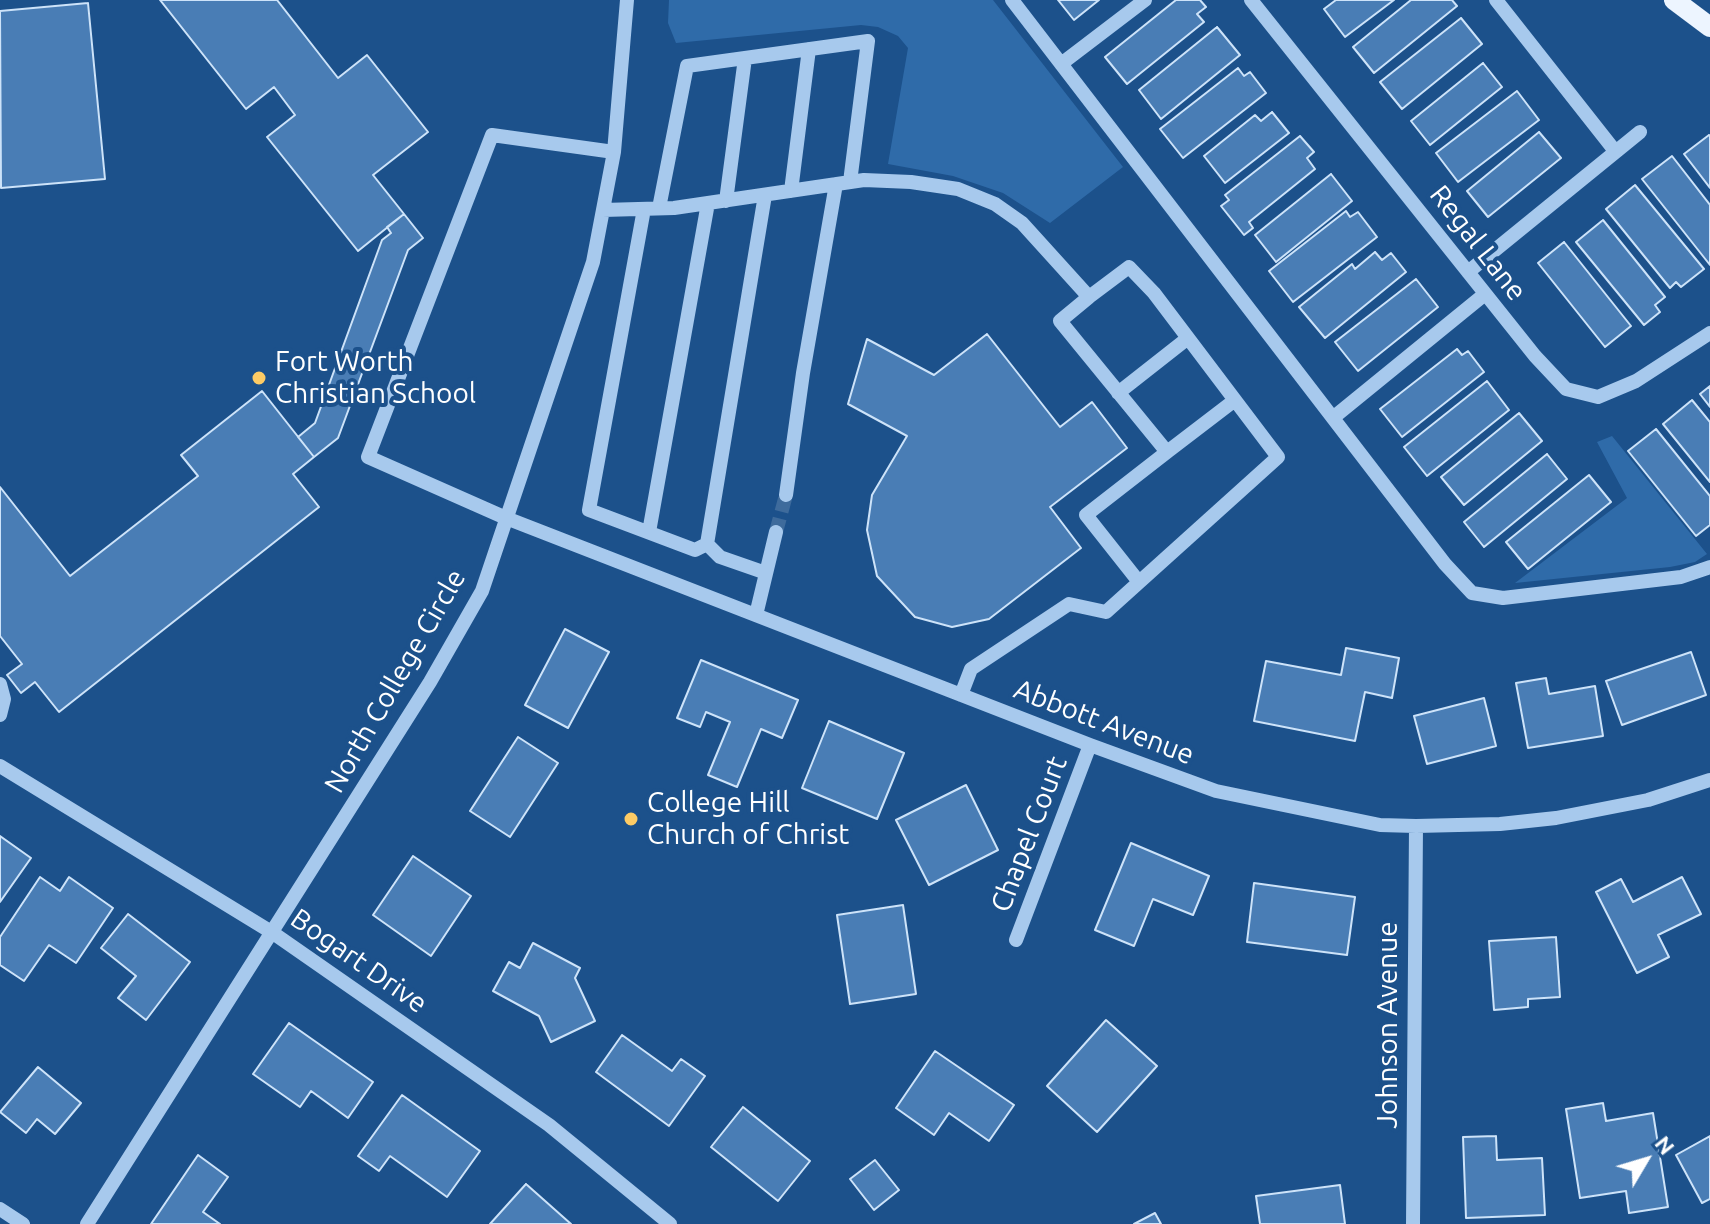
<!DOCTYPE html>
<html>
<head>
<meta charset="utf-8">
<style>
  body { margin:0 }
  #map { position:relative; width:1710px; height:1224px; overflow:hidden; background:#1c518b; font-family:Ubuntu,sans-serif }
  canvas { display:block }
  .north { position:absolute; left:1606px; top:1120px; width:80px; height:80px; -webkit-text-stroke:6px #1c518b; paint-order:stroke; rotate:52deg; font-size:22px; font-weight:700; line-height:32px; text-align:center; color:#fff }
  .north::after { content:''; display:block; margin:auto; width:28px; height:36px; background:#fff; clip-path:polygon(50% 0,100% 100%,50% 72%,0 100%) }
</style>
</head>
<body>
<div id="map">
<canvas width="1710" height="1224"></canvas>
<div class="north">N</div>
</div>
<script>
const g = document.querySelector('canvas').getContext('2d');
g.lineJoin = 'round';
function fill(path, color) { g.fillStyle = color; g.fill(path, 'evenodd'); }
const shape = rows => new Path2D(rows.map(r => 'M' + r).join(''));
function trace(path, color, width, dash) { g.strokeStyle = color; g.lineWidth = width; g.lineCap = dash ? 'butt' : 'round'; g.setLineDash(dash || []); g.stroke(path); }
function drawText(font, color, halo, rows, align = 'center') {
  g.font = font + ' Ubuntu,sans-serif'; g.lineWidth = 8; g.setLineDash([]); g.textBaseline = 'middle'; g.strokeStyle = halo; g.fillStyle = color; for (const [text, x, y, turn = 0] of rows) {
    g.save(); g.translate(x, y); g.rotate((+turn || 0) * Math.PI / 180); g.textAlign = isNaN(turn) ? turn : align; if (halo) g.strokeText(text, 0, 0); g.fillText(text, 0, 0); g.restore();
  }
}
fill(shape([
  [669,0,993,0,1123,167,1050,223,1003,193,953,176,888,164,908,48,898,36,878,27,861,25,676,43,668,23],
  [1612,436,1707,554,1695,562,1670,567,1515,583,1627,498,1597,442]
]), '#2f6ba9');
const building = shape([
  [160,0,277,0,338,78,367,55,428,132,373,175,404,214,358,251,267,137,295,115,274,87,246,109,160,0],
  [1058,0,1099,0,1074,20,1058,0],
  [1176,0,1200,0,1206,7,1197,14,1204,22,1127,84,1105,57,1176,0],
  [1336,0,1394,0,1345,37,1324,9,1336,0],
  [1411,0,1452,0,1457,6,1374,73,1353,47,1411,0],
  [88,3,105,179,1,188,0,11,88,3],
  [1461,18,1482,44,1402,109,1380,82,1461,18],
  [1217,27,1240,55,1161,119,1139,90,1217,27],
  [1483,63,1502,87,1430,145,1411,121,1483,63],
  [1238,68,1244,76,1250,72,1266,93,1183,158,1160,129,1238,68],
  [1517,91,1539,120,1458,182,1436,153,1517,91],
  [1272,112,1289,133,1225,183,1204,156,1255,115,1261,121,1272,112],
  [1539,132,1561,158,1488,217,1467,191,1539,132],
  [1709,135,1710,136,1710,188,1684,154,1709,135],
  [1300,136,1314,152,1307,158,1315,169,1249,222,1253,228,1244,235,1221,206,1229,200,1225,195,1300,136],
  [1672,156,1710,205,1710,265,1642,179,1672,156],
  [1331,174,1352,201,1276,262,1255,235,1331,174],
  [1635,185,1704,269,1681,287,1676,282,1670,288,1606,209,1635,185],
  [1346,211,1350,217,1358,212,1377,237,1293,302,1269,271,1346,211],
  [404,214,423,238,408,250,338,438,314,457,298,437,315,423,382,240,391,233,387,227,404,214],
  [1603,220,1665,297,1655,305,1660,312,1644,325,1576,242,1603,220],
  [1564,242,1631,326,1605,347,1538,263,1564,242],
  [1375,252,1382,260,1391,253,1406,272,1325,338,1299,307,1352,264,1355,269,1375,252],
  [1416,279,1438,307,1358,371,1335,342,1416,279],
  [987,334,1060,427,1092,402,1127,448,1050,507,1081,548,989,619,952,627,915,617,877,576,867,530,872,495,907,436,848,404,867,339,934,375,987,334],
  [1457,349,1462,355,1468,351,1484,372,1402,437,1380,409,1457,349],
  [1487,381,1509,410,1427,476,1404,447,1487,381],
  [1710,386,1710,407,1700,394,1710,386],
  [262,391,314,457,293,474,319,507,59,712,35,682,21,693,7,675,22,664,0,636,0,487,70,576,198,476,181,455,262,391],
  [1692,400,1710,422,1710,482,1663,424,1692,400],
  [1519,413,1542,441,1464,505,1441,477,1519,413],
  [1656,429,1710,496,1710,525,1696,536,1628,451,1656,429],
  [1547,454,1567,479,1484,547,1464,522,1547,454],
  [1589,475,1611,502,1528,569,1506,542,1589,475],
  [565,629,609,652,568,728,525,705,565,629],
  [1346,648,1399,658,1392,698,1365,692,1355,741,1254,721,1266,661,1341,675,1346,648],
  [1691,652,1706,695,1622,725,1606,681,1691,652],
  [701,660,798,700,782,738,761,729,737,787,708,775,730,722,706,712,700,727,677,718,701,660],
  [1546,678,1549,694,1595,686,1603,736,1528,748,1516,683,1546,678],
  [1484,698,1496,746,1427,764,1414,716,1484,698],
  [829,721,904,753,877,819,802,788,829,721],
  [518,737,558,763,510,837,470,811,518,737],
  [966,785,998,850,929,885,896,820,966,785],
  [0,836,31,858,0,902,0,836],
  [1131,843,1209,876,1193,915,1153,899,1134,946,1095,930,1131,843],
  [413,856,471,896,431,956,373,915,413,856],
  [40,877,60,891,69,877,113,908,76,963,49,945,24,981,0,965,0,937,40,877],
  [1682,877,1701,914,1658,935,1669,957,1637,973,1596,892,1621,879,1633,902,1682,877],
  [1254,883,1355,897,1347,955,1247,942,1254,883],
  [903,905,916,994,850,1004,837,915,903,905],
  [128,914,190,962,146,1020,118,998,136,976,101,948,128,914],
  [1556,937,1560,997,1528,999,1528,1007,1494,1010,1489,941,1556,937],
  [533,943,580,968,575,978,595,1021,551,1042,539,1016,493,991,509,962,520,968,533,943],
  [1106,1020,1157,1066,1097,1132,1047,1086,1106,1020],
  [289,1023,373,1082,348,1118,311,1091,300,1107,253,1074,289,1023],
  [622,1035,672,1071,681,1059,705,1076,669,1126,596,1072,622,1035],
  [935,1051,1014,1105,989,1141,949,1113,934,1135,896,1108,935,1051],
  [38,1067,81,1103,55,1134,37,1119,26,1133,0,1112,38,1067],
  [402,1095,480,1151,447,1197,390,1156,379,1171,358,1156,402,1095],
  [1603,1103,1606,1121,1653,1113,1668,1207,1629,1213,1626,1191,1580,1198,1566,1109,1603,1103],
  [743,1107,810,1161,778,1201,711,1147,743,1107],
  [1496,1136,1497,1160,1542,1158,1545,1215,1466,1218,1463,1137,1496,1136],
  [1710,1136,1710,1199,1702,1203,1676,1155,1710,1136],
  [198,1155,228,1177,203,1212,220,1224,151,1224,198,1155],
  [875,1160,899,1190,874,1210,850,1179,875,1160],
  [526,1184,571,1224,490,1224,526,1184],
  [1340,1185,1345,1224,1260,1224,1256,1196,1340,1185],
  [1155,1213,1161,1224,1134,1224,1155,1213]
]);
fill(building, '#497db5');
trace(building, '#cde3f9', 2);
trace(shape([
  [776,532,786,495]
]), '#3e6b9c', 14, [14, 7]);
trace(shape([
  [1012,0,1445,564,1472,593,1503,598,1681,577,1710,567],
  [1251,0,1535,356,1566,389,1598,397,1636,381,1710,333],
  [1496,0,1615,151],
  [1061,64,1145,0],
  [614,152,492,135,368,457,506,518,1090,745,1216,791,1380,825,1416,826,1500,824,1556,818,1648,800,1710,780],
  [791,191,809,49],
  [726,201,745,58],
  [659,208,687,66,868,41,850,182],
  [644,209,589,510,695,550,707,544],
  [603,210,674,208,864,180,911,182,958,189,995,204,1022,223,1089,297,1129,267,1154,293,1278,457,1106,612,1069,604,971,669,961,695],
  [1468,272,1640,132],
  [1089,297,1060,321,1167,452,1086,515,1139,582],
  [1118,393,1188,338],
  [1334,417,1485,294],
  [1167,452,1235,400],
  [786,495,803,373,836,184],
  [649,532,708,203],
  [707,544,765,195],
  [707,544,720,557,766,573],
  [756,615,776,532],
  [0,684,4,699,0,715],
  [0,766,273,933,549,1125,670,1224],
  [1016,940,1090,745],
  [0,1209,23,1224],
  [87,1224,430,682,482,591,593,262,614,152,627,0],
  [1413,1224,1416,826]
]), '#a7c9ed', 14);
trace(shape([
  [1674,0,1710,27]
]), '#edf5ff', 20);
for (const [x, y, r, color] of [
  [259,378,8,"#fdcb65"],
  [631,819,8,"#fdcb65"]
]) { const dot = new Path2D(); dot.arc(x, y, r, 0, 2 * Math.PI); g.fillStyle = color; g.fill(dot); trace(dot, '#1c518b', 3); }
drawText('28px', '#fff', '#1c518b', [
  ["Regal Lane",1478,243,52],
  ["North College Circle",395,681,-60],
  ["Abbott Avenue",1104,722,21],
  ["Chapel Court",1029,834,-69],
  ["Bogart Drive",359,961,35],
  ["Johnson Avenue",1388,1025,-90]
]);
drawText('28px', '#fff', '#1c518b', [
  ["Fort Worth",275,362],
  ["Christian School",275,394],
  ["College Hill",647,803],
  ["Church of Christ",647,835]
], 'left');
</script>
</body>
</html>
